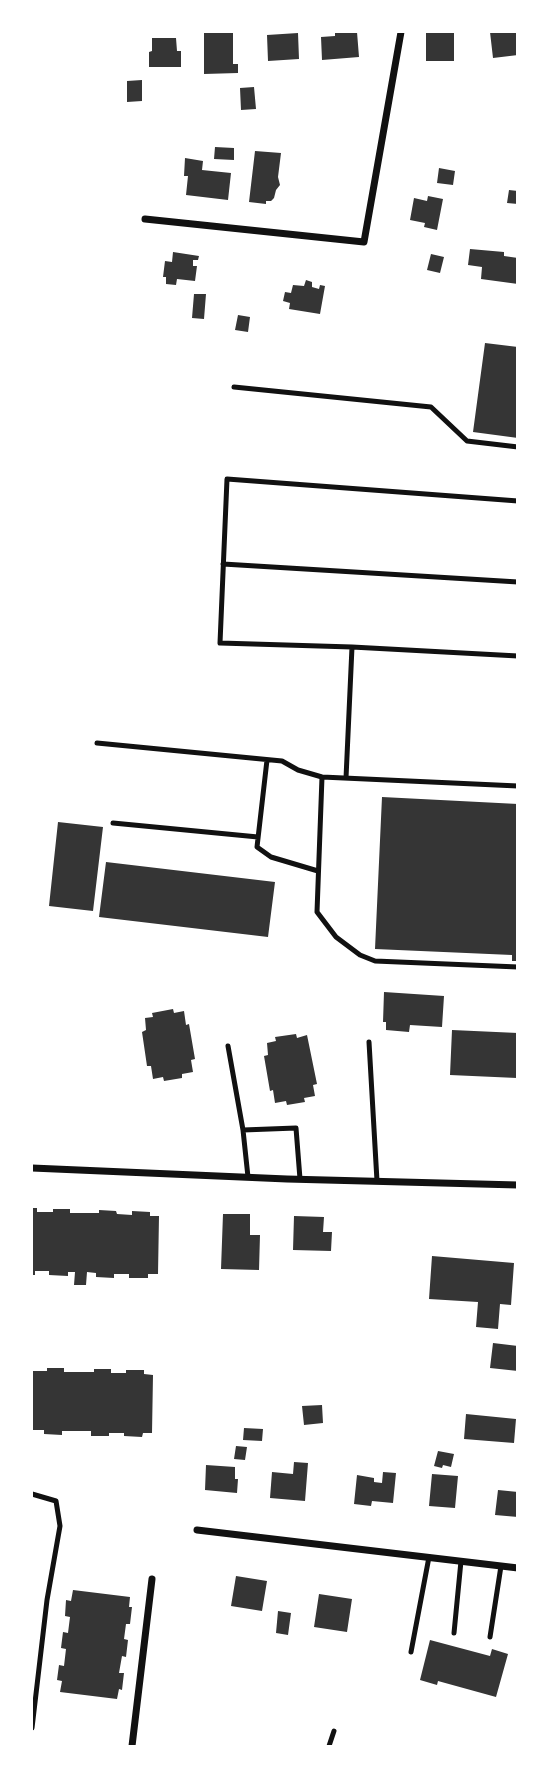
<!DOCTYPE html>
<html>
<head>
<meta charset="utf-8">
<style>
  body { margin:0 }
  #map { position:relative; width:549px; height:1778px; overflow:hidden; background:#fff; font-family:"DM Sans",sans-serif }
  canvas { display:block }
  .frame { position:absolute; inset:0; border:33px solid #fff; pointer-events:none }
</style>
</head>
<body>
<div id="map">
<canvas width="549" height="1778"></canvas>
<div class="frame"></div>
</div>
<script>
const g = document.querySelector('canvas').getContext('2d');
g.lineJoin = 'round';
function fill(path, color) { g.fillStyle = color; g.fill(path, 'evenodd'); }
const shape = rows => new Path2D(rows.map(r => 'M' + r).join(''));
function trace(path, color, width, dash) { g.strokeStyle = color; g.lineWidth = width; g.lineCap = dash ? 'butt' : 'round'; g.setLineDash(dash || []); g.stroke(path); }
fill(shape([
  [204,32,233,32,233,64,238,64,238,73,204,74],
  [357,32,359,57,322,60,321,37,335,36,335,33],
  [426,32,454,32,454,61,426,61],
  [490,32,516,32,518,55,493,58],
  [298,33,299,59,268,61,267,35],
  [152,38,176,38,177,51,181,51,181,67,149,67,149,52,152,51],
  [142,80,142,101,127,102,127,81],
  [254,87,256,109,241,110,240,88],
  [215,147,234,148,234,160,214,159],
  [255,151,281,153,278,177,280,185,276,190,274,198,271,201,266,201,266,204,249,202],
  [185,158,203,161,202,170,231,173,228,200,186,195,188,176,184,176],
  [439,168,455,171,453,185,437,183],
  [509,190,518,191,518,204,507,203],
  [428,196,443,199,437,230,424,227,425,223,410,220,414,198,427,201],
  [470,249,504,252,504,256,518,258,518,284,481,279,482,267,468,265],
  [173,252,199,256,198,260,193,260,193,266,197,266,195,281,177,279,176,285,166,284,166,277,163,277,165,261,172,262],
  [431,254,444,257,440,273,427,270],
  [306,280,312,282,312,287,319,289,320,285,325,286,320,314,289,309,290,303,283,301,285,292,291,293,293,285,304,286],
  [194,294,206,294,204,319,192,318],
  [238,315,250,317,248,332,235,330],
  [485,343,518,347,518,438,473,432],
  [382,797,518,804,518,961,512,961,512,955,375,949],
  [58,822,103,827,93,911,49,906],
  [106,862,275,882,268,937,99,917],
  [384,992,444,996,442,1027,410,1025,409,1032,386,1030,386,1022,383,1022],
  [173,1009,174,1013,184,1011,186,1025,189,1024,195,1059,191,1060,193,1072,182,1074,182,1078,164,1081,163,1077,153,1079,151,1066,147,1066,142,1032,146,1030,145,1018,153,1017,152,1013],
  [452,1030,518,1033,517,1078,450,1075],
  [296,1034,297,1038,307,1035,317,1084,313,1085,315,1096,304,1098,305,1102,287,1105,286,1101,275,1103,273,1090,270,1091,264,1056,268,1055,267,1043,276,1041,275,1037],
  [32,1208,37,1208,37,1212,53,1212,53,1209,70,1209,70,1213,99,1213,99,1210,116,1211,117,1214,132,1215,132,1211,150,1212,150,1216,159,1216,158,1274,148,1274,148,1278,129,1278,129,1274,114,1274,114,1278,96,1277,96,1273,87,1272,86,1285,74,1285,75,1272,68,1272,68,1276,49,1275,49,1271,35,1271,35,1275,32,1275],
  [223,1214,250,1214,250,1235,260,1235,259,1270,221,1269],
  [294,1216,324,1217,323,1232,332,1232,331,1251,293,1250],
  [432,1256,514,1263,511,1305,500,1304,498,1329,476,1327,478,1302,429,1299],
  [493,1343,518,1346,518,1371,490,1368],
  [47,1368,64,1368,64,1372,94,1372,94,1369,111,1369,111,1373,126,1373,126,1370,144,1370,144,1374,153,1375,152,1433,143,1433,142,1437,124,1436,124,1433,109,1433,109,1436,91,1436,91,1431,62,1431,62,1435,44,1434,44,1430,32,1430,32,1371,47,1371],
  [322,1405,323,1423,304,1425,302,1406],
  [466,1414,516,1419,514,1443,464,1439],
  [244,1428,263,1429,262,1441,243,1440],
  [236,1446,247,1447,245,1460,234,1459],
  [438,1451,454,1454,451,1467,443,1465,442,1468,434,1466],
  [294,1462,308,1463,305,1501,270,1498,272,1472,293,1474],
  [206,1465,235,1467,235,1479,238,1479,237,1493,205,1490],
  [383,1472,396,1473,393,1503,372,1501,371,1506,354,1504,357,1475,374,1478,374,1482,382,1483],
  [432,1474,458,1476,455,1508,429,1506],
  [498,1490,518,1492,518,1517,495,1515],
  [236,1576,267,1581,262,1611,231,1606],
  [73,1590,130,1597,129,1607,132,1607,130,1624,126,1624,124,1639,128,1640,126,1657,122,1656,119,1673,124,1673,122,1690,119,1689,117,1699,60,1692,62,1681,57,1680,59,1665,64,1666,66,1649,61,1648,63,1632,68,1633,70,1617,65,1616,66,1600,71,1601],
  [319,1594,352,1599,347,1632,314,1627],
  [278,1611,291,1613,288,1635,276,1633],
  [430,1640,490,1656,492,1649,508,1654,496,1697,438,1681,437,1685,420,1680]
]), '#353535');
trace(shape([
  [234,387,431,407,467,441,518,447],
  [223,564,518,582],
  [352,647,220,643,227,479,518,501],
  [97,743,282,761,298,770,322,777,518,786],
  [267,760,257,847,271,857,318,871],
  [322,777,317,912,336,937,360,955,375,961,518,967],
  [346,778,352,647,518,656],
  [113,823,258,837],
  [369,1042,377,1181],
  [228,1046,243,1130,248,1177],
  [243,1130,296,1128,300,1179],
  [32,1494,56,1501,60,1526,47,1600,32,1728],
  [454,1633,461,1561],
  [490,1637,501,1566],
  [411,1652,429,1557],
  [329,1746,334,1731]
]), '#111', 5);
trace(shape([
  [145,219,364,242,401,32],
  [32,1168,287,1179,518,1185],
  [197,1530,518,1568],
  [132,1746,152,1579]
]), '#111', 7);
</script>
</body>
</html>
